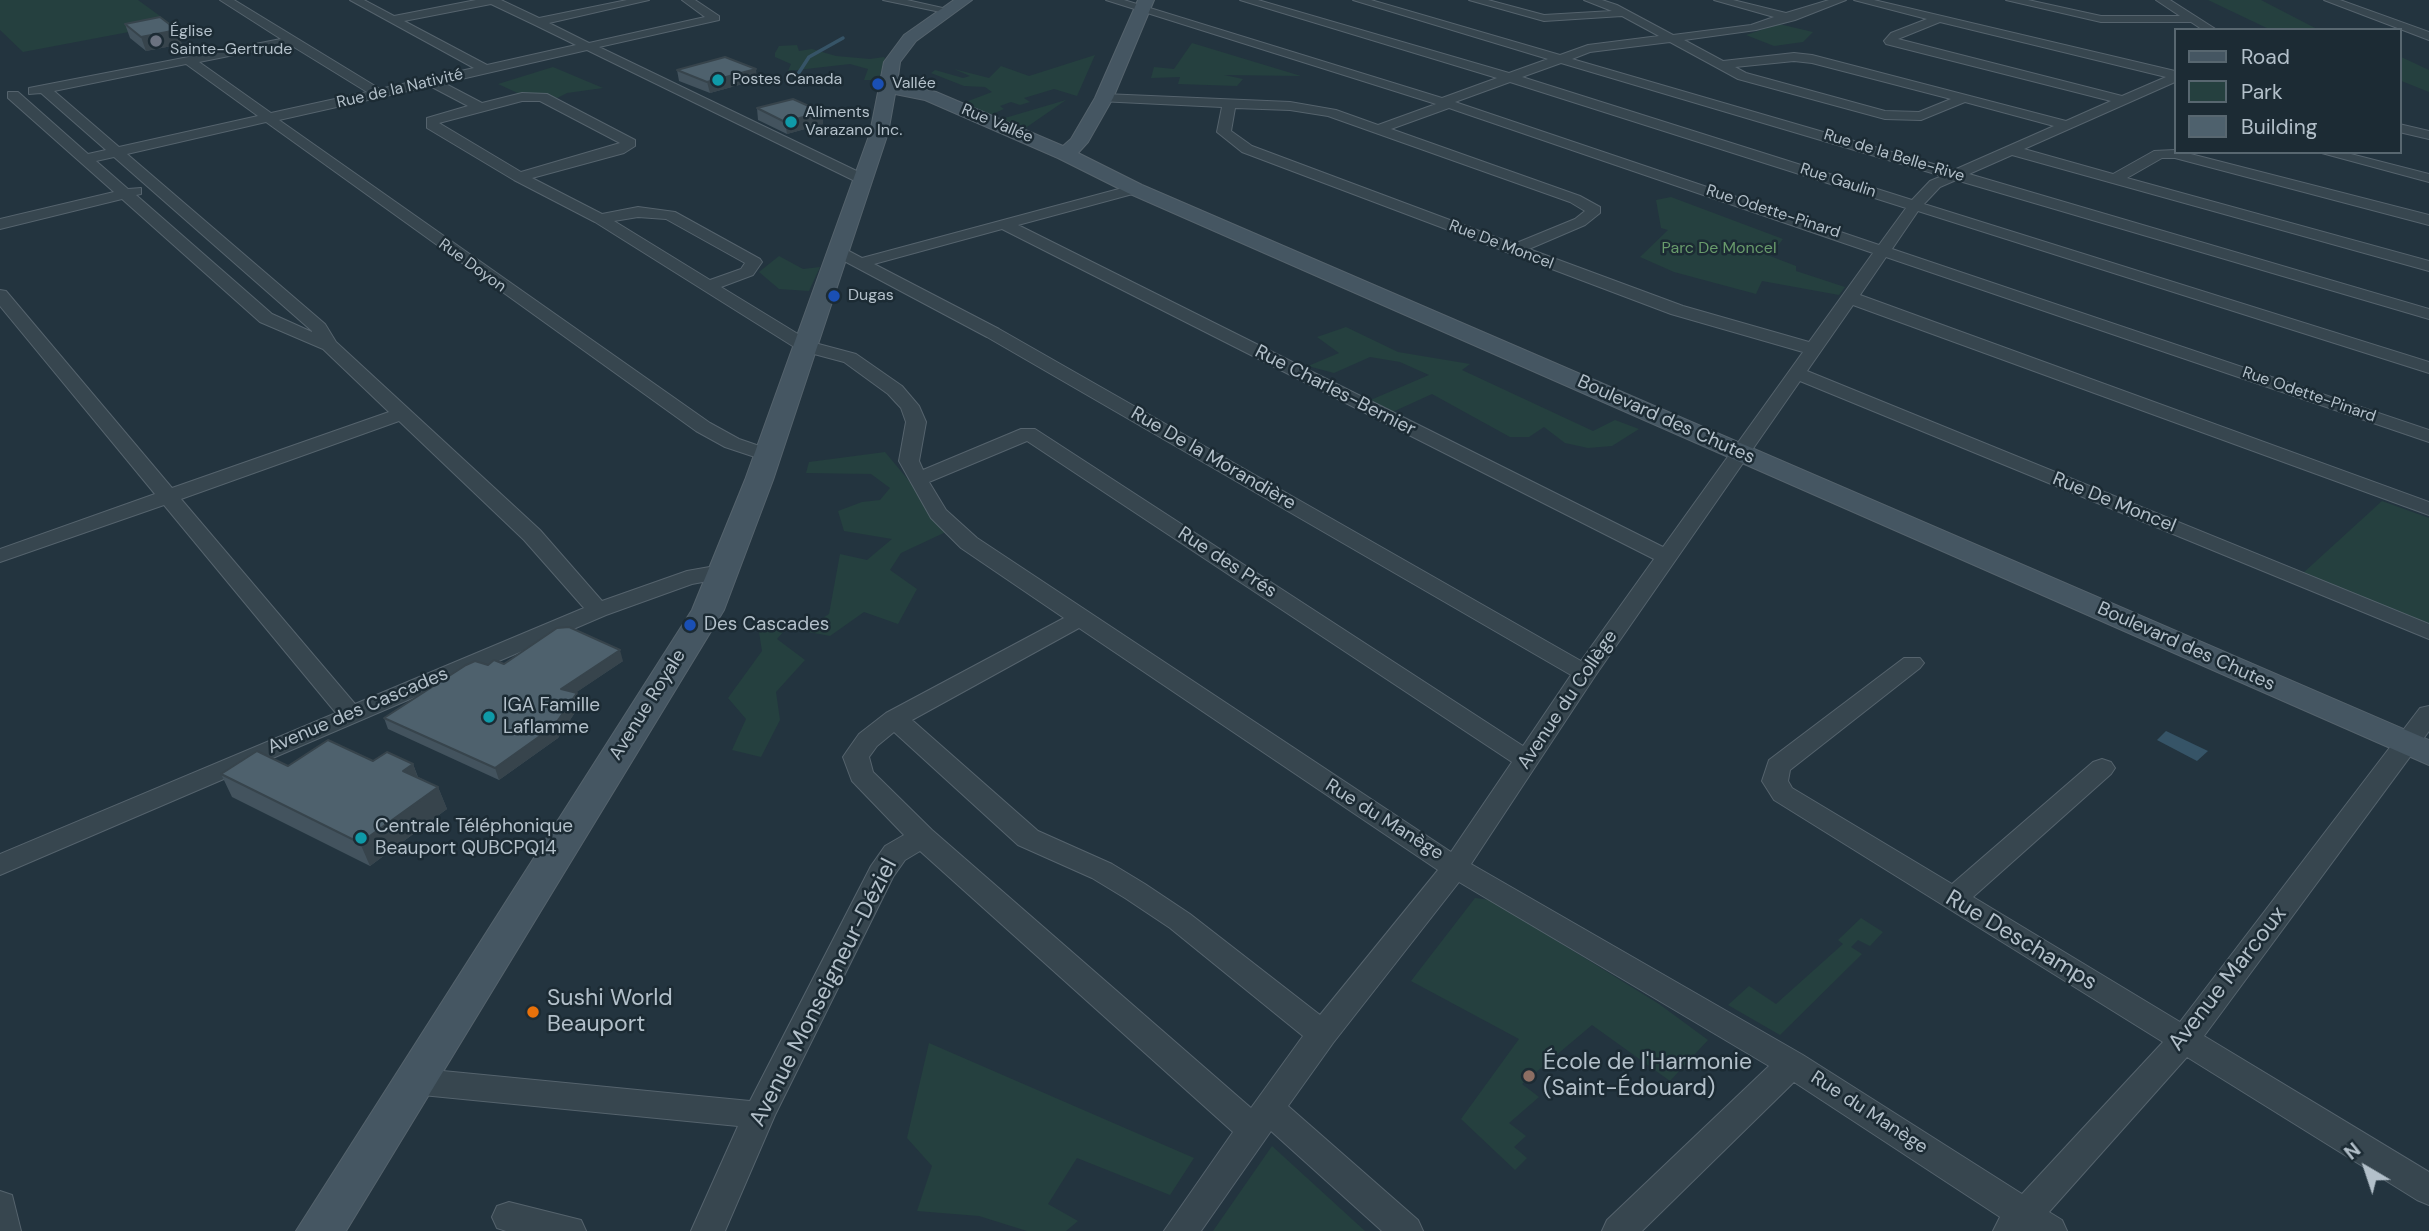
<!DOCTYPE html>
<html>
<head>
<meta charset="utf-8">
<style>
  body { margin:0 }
  #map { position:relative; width:2429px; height:1231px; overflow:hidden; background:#23343f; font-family:"DM Sans",sans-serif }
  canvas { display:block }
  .legend { position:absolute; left:2174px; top:28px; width:228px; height:126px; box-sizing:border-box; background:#1c2b34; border:2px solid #586770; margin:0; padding:9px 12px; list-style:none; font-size:21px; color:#b3c0ca }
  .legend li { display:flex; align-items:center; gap:14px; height:35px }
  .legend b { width:35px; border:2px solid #586770 }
  .north { position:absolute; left:2331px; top:1133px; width:70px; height:70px; -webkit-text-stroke:5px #1c2b34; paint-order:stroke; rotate:321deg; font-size:19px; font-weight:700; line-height:28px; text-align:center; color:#b3c0ca }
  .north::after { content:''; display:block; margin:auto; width:24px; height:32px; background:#b3c0ca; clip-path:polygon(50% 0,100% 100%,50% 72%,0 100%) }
</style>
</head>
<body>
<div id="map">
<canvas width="2429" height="1231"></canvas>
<ul class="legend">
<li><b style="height:9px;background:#455662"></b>Road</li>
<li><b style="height:19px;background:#25403f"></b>Park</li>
<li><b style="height:19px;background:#4e616d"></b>Building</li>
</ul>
<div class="north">N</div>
</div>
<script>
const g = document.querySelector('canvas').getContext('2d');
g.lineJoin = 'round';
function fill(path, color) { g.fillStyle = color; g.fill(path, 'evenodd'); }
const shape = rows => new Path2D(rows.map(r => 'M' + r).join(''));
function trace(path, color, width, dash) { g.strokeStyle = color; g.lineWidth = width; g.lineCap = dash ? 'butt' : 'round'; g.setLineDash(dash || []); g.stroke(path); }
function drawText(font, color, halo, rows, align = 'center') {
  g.font = font + ' "DM Sans",sans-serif'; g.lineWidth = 5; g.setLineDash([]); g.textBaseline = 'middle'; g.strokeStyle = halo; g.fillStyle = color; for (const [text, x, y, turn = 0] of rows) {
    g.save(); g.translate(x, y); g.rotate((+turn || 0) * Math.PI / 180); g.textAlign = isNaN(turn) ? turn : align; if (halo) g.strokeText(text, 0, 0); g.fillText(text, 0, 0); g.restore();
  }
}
fill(shape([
  [0,0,138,0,171,24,23,52,0,30],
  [2208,0,2261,0,2319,30,2271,30],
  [1779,24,1813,32,1803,42,1774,46,1746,35],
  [1192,43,1301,76,1224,75,1243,79,1237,86,1178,84,1180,77,1151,78,1154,67,1174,69],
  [797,45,799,51,812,49,836,56,870,59,884,57,886,60,878,80,864,80,868,69,850,64,788,71,791,64,775,57,775,53,779,46],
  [1095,55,1077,96,1054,89,1024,98,1030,102,1020,105,1011,102,1000,106,1004,109,990,115,963,103,992,92,985,87,964,86,931,73,935,70,963,78,970,76,954,69,989,78,1001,66,1029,76],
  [2399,56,2429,70,2429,92,2399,80],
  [553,67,603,88,567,93,557,98,522,95,498,84],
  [1066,100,1024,129,998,120],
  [1671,197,1783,239,1770,256,1796,266,1796,271,1845,287,1839,295,1762,281,1756,294,1674,272,1640,257,1668,230,1661,228,1656,200],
  [779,256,803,269,820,267,809,291,779,289,759,272],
  [1346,327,1398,352,1470,364,1462,370,1593,431,1615,420,1639,429,1612,446,1588,448,1565,443,1544,427,1529,437,1510,437,1432,394,1386,415,1366,402,1429,375,1400,362,1370,357,1334,373,1308,366,1339,353,1317,337],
  [885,452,950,530,901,553,890,570,917,589,898,624,864,612,830,636,803,631,829,614,840,554,867,560,892,539,844,531,838,511,862,502,880,500,890,488,871,474,806,473,809,462],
  [2382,501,2429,518,2429,625,2302,574],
  [758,626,784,631,777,639,805,660,776,692,780,720,761,757,732,750,746,719,728,698,762,651],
  [1475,898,1491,900,1659,1004,1708,1040,1670,1081,1592,1025,1522,1084,1539,1097,1509,1123,1526,1136,1514,1147,1527,1158,1515,1170,1461,1119,1519,1039,1411,981],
  [1861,918,1883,932,1870,946,1858,940,1851,947,1862,954,1780,1035,1728,1005,1749,986,1776,1004,1843,944,1838,940],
  [929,1043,1194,1158,1170,1195,1077,1158,1048,1204,1078,1221,1066,1231,1027,1231,979,1216,917,1211,932,1166,907,1138],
  [1272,1146,1365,1231,1213,1231]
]), '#25403f');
fill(shape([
  [2166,731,2208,751,2197,761,2157,740]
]), '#365467');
trace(shape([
  [798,74,809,57,843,38]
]), '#365467', 3.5);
const street = shape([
  [220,0,234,0,380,89,474,68,350,0,364,0,394,16,476,0,501,0,539,18,627,0,649,0,549,23,589,43,705,17,682,0,695,0,719,16,719,20,599,47,867,176,867,182,857,182,587,50,444,83,482,103,522,93,547,94,635,140,635,146,624,153,532,178,602,214,638,207,675,212,760,259,762,262,753,275,721,287,811,342,856,354,902,386,919,406,926,422,919,461,923,470,1021,429,1035,429,1523,746,1571,675,987,337,833,255,833,249,845,249,862,258,1130,186,1140,186,1140,192,1018,225,1663,547,1803,352,1671,314,1242,152,1217,132,1222,107,1099,101,1098,98,1104,94,1290,102,1336,110,1378,125,1436,104,1106,0,1124,0,1442,98,1497,78,1240,0,1258,0,1509,73,1548,59,1353,0,1371,0,1560,55,1588,45,1659,36,1622,16,1544,21,1469,0,1488,0,1544,15,1612,11,1584,0,1602,0,1617,5,1673,35,1751,25,1774,17,1714,0,1733,0,1786,13,1829,0,1846,0,1795,20,1756,30,1684,40,1723,61,1794,53,1812,55,2066,121,2111,101,1886,44,1884,41,1891,33,1927,19,1854,0,1874,0,2175,71,2175,82,2024,149,2113,174,2154,151,2175,150,2429,215,2429,225,2175,158,2162,158,2127,178,2429,261,2429,271,2012,155,1969,174,2429,309,2429,319,1956,180,1940,187,1924,204,2429,362,2429,373,1918,211,1892,249,2429,430,2429,442,1886,257,1860,295,2429,502,2429,515,1853,305,1807,371,2429,624,2429,639,1800,381,1595,676,1471,864,1803,1055,2022,1194,2163,1042,1774,800,1762,781,1769,760,1904,658,1920,658,1924,663,1920,668,1790,770,1788,781,1792,788,1952,884,2093,762,2102,759,2111,762,2115,768,2111,774,1973,897,2180,1022,2420,708,2429,706,2429,731,2204,1036,2429,1172,2429,1205,2417,1200,2187,1057,2049,1212,2062,1220,2067,1231,1993,1231,2000,1217,1794,1082,1642,1231,1602,1231,1607,1220,1769,1066,1459,882,1333,1043,1288,1106,1418,1220,1423,1231,1382,1231,1271,1131,1201,1231,1164,1231,1233,1132,920,851,905,860,893,877,775,1115,725,1231,691,1231,738,1126,412,1094,401,1090,396,1081,401,1072,412,1068,750,1101,871,866,885,846,904,835,852,781,843,757,847,751,859,734,886,713,1064,618,961,548,931,518,899,461,906,422,901,408,888,394,844,362,799,350,595,222,514,180,427,128,427,118,468,106,430,86,279,120,710,423,739,439,774,451,777,455,774,459,767,461,725,447,696,431,266,122,127,154,325,324,336,342,540,530,602,601,687,571,721,565,732,572,729,577,692,584,606,615,0,875,0,854,336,713,164,505,0,562,0,549,155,494,0,306,0,290,6,291,172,488,389,412,323,349,260,322,122,199,0,229,0,219,114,192,8,98,8,92,18,92,88,154,106,150,41,93,29,94,29,88,281,39,220,0],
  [491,4,533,24,576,45,487,65,404,21,491,4],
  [1940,22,2166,77,2122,96,1898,39,1940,22],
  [1670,42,1738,79,1885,119,1921,120,1965,102,2054,126,1954,170,1572,59,1590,52,1670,42],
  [289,44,367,92,271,113,199,62,289,44],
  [1794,61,1812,63,1951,99,1919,112,1885,111,1746,73,1735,67,1794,61],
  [1561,63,1942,176,1930,181,1912,200,1522,77,1561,63],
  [186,64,258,116,119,147,54,91,186,64],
  [1510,82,1906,208,1879,245,1455,102,1510,82],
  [522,101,540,101,620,143,521,172,439,123,522,101],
  [1235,108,1290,110,1328,116,1570,202,1585,211,1575,219,1514,244,1252,146,1231,131,1235,108],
  [1449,108,1873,253,1809,342,1683,306,1529,249,1585,225,1600,213,1600,207,1580,196,1391,129,1449,108],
  [114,157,312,331,312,332,272,314,136,195,141,194,141,188,128,189,96,161,114,157],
  [638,217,666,219,745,263,741,269,710,280,614,221,638,217],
  [1002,229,1654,559,1581,661,999,329,874,264,1002,229],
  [399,421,524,540,584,608,355,704,181,499,399,421],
  [1027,441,1512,762,1451,852,977,538,946,510,929,482,1027,441],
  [1079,628,1438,870,1320,1015,1190,914,1145,884,1112,864,1038,831,912,720,1079,628],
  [894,732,1018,845,1092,878,1125,898,1170,928,1303,1036,1251,1108,932,830,873,772,869,757,877,746,894,732],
  [883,0,907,0,956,11,950,14,883,0],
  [2006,0,2028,0,2101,16,2180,16,2156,0,2170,0,2217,30,2203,30,2191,22,2101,22,2006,0],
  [2324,0,2340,0,2429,32,2429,40,2324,0],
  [2399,124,2429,131,2429,139,2399,132,2399,124],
  [2318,152,2343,152,2429,174,2429,182,2318,152],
  [0,1191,12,1195,21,1231,0,1231,0,1191],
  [509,1202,581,1220,586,1231,506,1231,497,1228,492,1217,497,1206,509,1202]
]);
const secondary = shape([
  [954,0,972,0,916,41,900,62,897,84,936,92,1063,146,1071,139,1095,98,1138,0,1154,0,1113,98,1088,142,1078,153,1142,185,2429,740,2429,765,1128,193,1058,158,925,100,895,94,888,133,773,480,724,610,346,1231,296,1231,692,610,745,480,870,133,884,62,904,35,954,0]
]);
trace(street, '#55636d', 2);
trace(secondary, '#55636d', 2);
fill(street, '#37464f');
fill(secondary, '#455662');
fill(shape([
  [125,24,182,44,146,51,130,38],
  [677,70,757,80,710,93,679,81],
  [757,108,822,112,823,124,787,134,758,120],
  [623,661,575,693,580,705,558,738,499,780,388,729,384,718,488,665],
  [413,764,418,777,438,787,447,809,370,866,232,797,221,774,288,766]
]), '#43535e');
fill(shape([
  [177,30,182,44,146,51,141,37],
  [756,69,757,80,710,93,707,82],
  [822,112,823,124,787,134,785,122],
  [620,650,623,661,565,700,561,689],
  [577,693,580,705,558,738,499,780,495,768],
  [413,764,421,787,403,771],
  [438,787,447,809,370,866,360,843]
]), '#37444c');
const building = shape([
  [160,17,177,30,141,37,125,24,160,17],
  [725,57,756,69,707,82,677,70,725,57],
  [793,99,822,112,785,122,757,108,793,99],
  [569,627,620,650,561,689,577,693,554,726,495,768,384,718,466,665,475,661,488,665,494,660,504,664,557,628,569,627],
  [328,740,373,761,387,752,413,764,403,771,438,787,360,843,221,774,257,751,288,766,328,740]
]);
fill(building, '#4e616d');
trace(building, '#37444c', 2);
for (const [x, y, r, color] of [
  [156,41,7,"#6b7280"],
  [718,80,7,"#0f9aa8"],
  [878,84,7,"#1a4fb4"],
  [791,122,7,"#0f9aa8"],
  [834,296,7,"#1a4fb4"],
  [690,625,7,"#1a4fb4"],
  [489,717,7,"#0f9aa8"],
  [361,838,7,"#0f9aa8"],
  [533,1012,7,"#e8710a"],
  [1529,1076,7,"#8d6e63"]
]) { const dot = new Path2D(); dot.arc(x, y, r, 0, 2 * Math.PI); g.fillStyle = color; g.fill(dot); trace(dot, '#1c2b34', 2.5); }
drawText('16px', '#b3c0ca', '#1c2b34', [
  ["Église",170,32],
  ["Sainte-Gertrude",170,50],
  ["Postes Canada",732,80],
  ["Vallée",892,84],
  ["Aliments",805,113],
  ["Varazano Inc.",805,131],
  ["Dugas",848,296]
], 'left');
drawText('16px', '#b3c0ca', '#1c2b34', [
  ["Rue de la Nativité",400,89,-13],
  ["Rue Vallée",997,124,23],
  ["Rue de la Belle-Rive",1894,156,17],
  ["Rue Gaulin",1838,181,18],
  ["Rue Odette-Pinard",1773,212,18],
  ["Rue De Moncel",1501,245,21],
  ["Rue Doyon",472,266,36],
  ["Rue Odette-Pinard",2309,395,19]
]);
drawText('16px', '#699c6c', '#1c2b34', [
  ["Parc De Moncel",1719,249]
]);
drawText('19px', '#b3c0ca', '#1c2b34', [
  ["Rue Charles-Bernier",1335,391,27],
  ["Boulevard des Chutes",1666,420,24],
  ["Rue De la Morandière",1213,459,30],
  ["Rue De Moncel",2114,503,22],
  ["Rue des Prés",1227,563,33],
  ["Boulevard des Chutes",2186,647,24],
  ["Avenue du Collège",1568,700,-56],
  ["Avenue Royale",648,705,-58],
  ["Avenue des Cascades",358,711,-23],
  ["Rue du Manège",1384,820,32],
  ["Rue du Manège",1869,1113,33]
]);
drawText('19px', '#b3c0ca', '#1c2b34', [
  ["Des Cascades",704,625],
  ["IGA Famille",503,706],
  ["Laflamme",503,728],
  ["Centrale Téléphonique",375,827],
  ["Beauport QUBCPQ14",375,849]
], 'left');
drawText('23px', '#b3c0ca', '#1c2b34', [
  ["Rue Deschamps",2021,941,31],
  ["Avenue Marcoux",2228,979,-52],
  ["Avenue Monseigneur-Déziel",824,993,-63]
]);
drawText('23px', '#b3c0ca', '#1c2b34', [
  ["Sushi World",547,999],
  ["Beauport",547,1025],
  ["École de l'Harmonie",1543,1063],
  ["(Saint-Édouard)",1543,1089]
], 'left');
</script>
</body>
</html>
